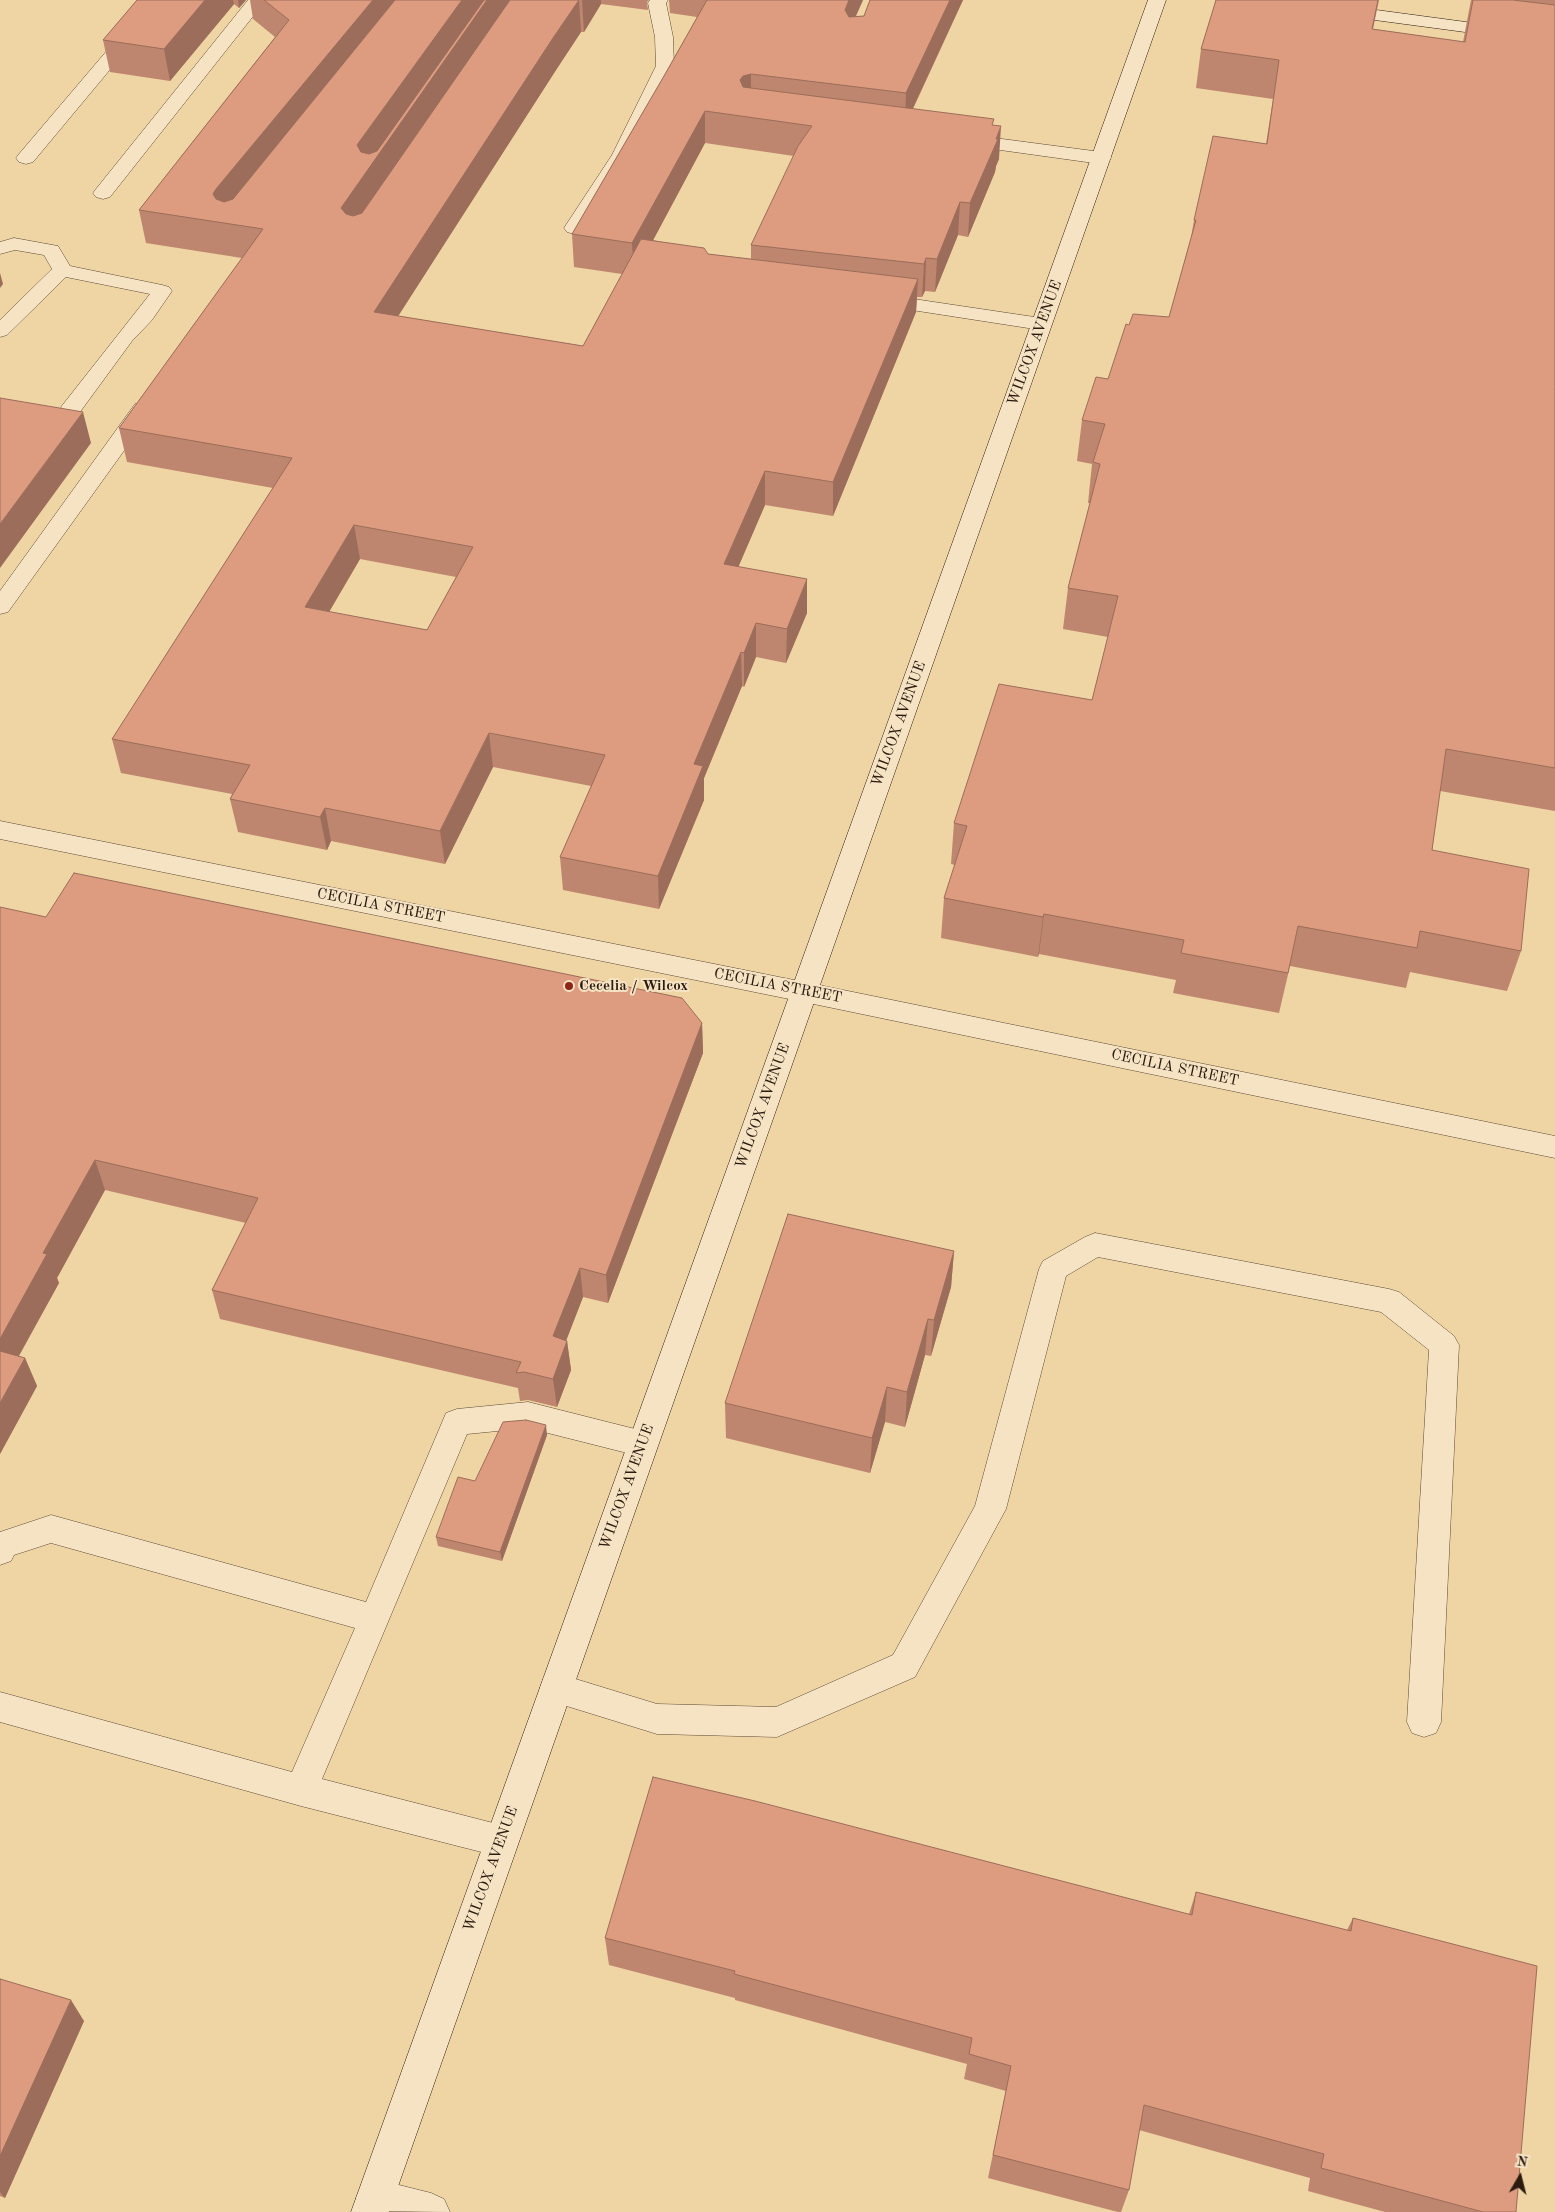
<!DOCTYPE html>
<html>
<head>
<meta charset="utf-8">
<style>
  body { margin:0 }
  #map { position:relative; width:1555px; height:2212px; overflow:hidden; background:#efd4a4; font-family:"Old Standard TT",serif }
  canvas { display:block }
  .north { position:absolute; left:1495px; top:2152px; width:50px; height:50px; -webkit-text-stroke:4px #f5e3c4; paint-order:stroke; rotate:8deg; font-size:14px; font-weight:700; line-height:20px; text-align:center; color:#2b1b0f }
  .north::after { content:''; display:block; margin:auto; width:18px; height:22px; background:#2b1b0f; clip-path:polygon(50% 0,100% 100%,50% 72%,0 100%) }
</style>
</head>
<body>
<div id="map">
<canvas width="1555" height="2212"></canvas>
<div class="north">N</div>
</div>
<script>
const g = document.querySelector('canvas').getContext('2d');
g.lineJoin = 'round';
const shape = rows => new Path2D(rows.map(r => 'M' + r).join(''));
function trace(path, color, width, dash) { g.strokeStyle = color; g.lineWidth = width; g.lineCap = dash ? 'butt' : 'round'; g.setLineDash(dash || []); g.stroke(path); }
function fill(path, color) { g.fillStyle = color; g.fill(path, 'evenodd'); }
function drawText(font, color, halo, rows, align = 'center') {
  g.font = font + ' "Old Standard TT",serif'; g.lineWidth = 4; g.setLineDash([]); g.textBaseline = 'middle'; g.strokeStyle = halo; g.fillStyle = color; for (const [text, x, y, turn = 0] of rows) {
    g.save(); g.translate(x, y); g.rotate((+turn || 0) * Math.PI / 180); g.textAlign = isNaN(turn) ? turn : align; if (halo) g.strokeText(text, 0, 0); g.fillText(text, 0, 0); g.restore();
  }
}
const lane = shape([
  [150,0,168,0,33,162,26,164,19,162,16,158,19,154,150,0],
  [248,0,266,0,110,197,103,199,96,197,93,193,96,189,248,0],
  [650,0,668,0,666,3,673,37,674,66,630,155,584,228,581,232,574,234,567,232,564,228,612,155,656,66,655,37,648,3,650,0],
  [964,134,1101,152,1108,154,1111,158,1108,162,1101,164,957,144,955,140,957,136,964,134],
  [14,238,58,246,70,266,162,285,169,287,172,291,152,320,132,341,80,412,72,413,64,412,61,407,150,294,66,277,7,335,0,337,0,320,52,269,44,255,15,250,0,254,0,242,14,238],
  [880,294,1041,318,1048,320,1051,324,1048,328,1041,330,873,304,870,300,873,296,880,294],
  [143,403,151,404,154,409,8,612,0,614,0,591,135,404,143,403],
  [1095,1233,1389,1289,1399,1292,1454,1336,1459,1345,1441,1722,1436,1733,1424,1737,1412,1733,1407,1722,1429,1350,1381,1312,1098,1257,1066,1276,1006,1509,915,1677,777,1737,657,1734,544,1699,540,1688,544,1677,556,1673,657,1704,776,1707,893,1655,975,1506,1039,1269,1043,1261,1085,1237,1095,1233],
  [528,1402,643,1431,654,1435,658,1444,654,1453,643,1457,528,1428,467,1434,322,1779,501,1825,513,1829,518,1841,513,1853,501,1857,301,1806,0,1722,0,1692,292,1772,355,1628,51,1543,14,1555,11,1561,0,1565,0,1532,51,1515,366,1602,446,1413,457,1409,528,1402],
  [375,2179,431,2193,444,2199,450,2212,362,2211,356,2198,362,2185,375,2179]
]);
const street = shape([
  [0,821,804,982,1555,1136,1555,1158,804,1002,0,839,0,821]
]);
const secondary = shape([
  [1148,0,1166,0,389,2212,351,2212,1148,0],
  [1253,0,1302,0,1555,34,1555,44,1262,5,1256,4,1253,0]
]);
trace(lane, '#5c4934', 1);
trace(street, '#5c4934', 1);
trace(secondary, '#2b1b0f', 1);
fill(lane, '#f5e3c4');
fill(street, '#f5e3c4');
fill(secondary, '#f5e3c4');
fill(shape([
  [137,0,246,0,239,8,234,4,170,81,110,72,103,40],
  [250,0,649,0,647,2,648,10,601,4,584,32,581,32,556,70,398,316,583,346,622,274,574,267,572,234,664,76,697,17,670,13,669,0,863,0,856,16,864,16,870,0,963,0,913,109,993,125,999,159,996,166,995,172,968,237,958,235,935,292,925,291,922,297,917,297,916,312,833,516,765,505,738,567,807,613,786,663,756,657,744,687,742,686,704,778,704,800,659,909,563,890,560,857,591,786,493,767,445,864,331,841,327,850,238,832,230,799,232,794,121,773,112,739,273,488,127,462,119,428,242,258,146,243,139,210,275,37,253,19],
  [705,143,794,156,751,245,751,259,708,254,653,240],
  [360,559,456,577,427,630,329,612],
  [1216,0,1379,0,1373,29,1463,42,1471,0,1555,0,1555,811,1440,791,1432,850,1521,951,1507,991,1410,972,1406,988,1290,966,1279,1013,1173,993,1176,980,1039,954,1038,957,941,938,944,898,955,865,951,864,954,823,1092,700,1108,637,1063,629,1068,588,1090,503,1088,503,1092,464,1077,461,1082,420,1108,379,1129,325,1169,317,1191,238,1194,220,1266,144,1273,99,1196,88,1201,49],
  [46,917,702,1023,703,1053,608,1303,583,1297,566,1341,567,1341,571,1370,557,1407,528,1400,520,1401,518,1388,220,1319,212,1290,246,1223,105,1190,57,1278,59,1283,19,1356,25,1358,37,1386,0,1454],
  [954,1251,951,1287,931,1356,925,1355,905,1427,885,1422,870,1473,726,1438,725,1403],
  [547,1435,502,1561,438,1546,436,1537,475,1481],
  [1196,1892,1347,1930,1353,1918,1516,2212,1385,2212,1308,2191,1310,2178,1139,2130,1129,2190,1121,2212,1118,2212,988,2178,1006,2091,964,2079,967,2064,735,2000,735,1998,609,1965,605,1938,1189,1914],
  [0,1979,84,2021,5,2198,0,2196]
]), '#be866e');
fill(shape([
  [205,0,233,0,234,4,170,81,164,49],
  [238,0,246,0,239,8],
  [373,0,403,0,222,223,213,194,216,189],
  [462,0,513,0,346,241,341,208,361,178,357,145],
  [579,0,581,32,556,70,379,346,374,312,553,38],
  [582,0,601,0,601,4,584,32],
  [849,0,863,0,844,42,845,10],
  [950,0,963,0,905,125,906,93],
  [1378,0,1374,22,1364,69,1372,29],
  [751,74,751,106,740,80,743,76],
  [705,111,705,143,634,276,632,243],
  [1001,126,999,159,996,166,995,172,968,237,970,203],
  [960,202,958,235,935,292,937,259],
  [926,258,925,291,922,297,924,264],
  [0,273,3,284,0,288],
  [918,279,916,312,833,516,833,482],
  [83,412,91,443,0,568,0,524],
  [765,471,765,505,725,598,724,564],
  [354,525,360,559,312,641,305,607],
  [807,579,807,613,786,663,787,629],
  [756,623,756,657,744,687,744,653],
  [741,652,742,686,704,778,704,800,659,909,658,876,694,764],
  [489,733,493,767,445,864,440,831],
  [325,808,331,841,327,850,320,817],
  [1044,914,1039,954,1038,957,1043,917],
  [702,1023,703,1053,608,1303,606,1275],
  [95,1160,105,1190,57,1278,59,1283,7,1377,0,1362,0,1339,43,1253],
  [954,1251,951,1287,931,1356,934,1320],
  [580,1268,583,1297,557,1364,553,1336],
  [928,1319,925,1355,905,1427,907,1392],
  [567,1341,571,1370,557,1407,553,1379],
  [25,1358,37,1386,0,1454,0,1403],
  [887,1387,885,1422,870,1473,872,1438],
  [546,1425,547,1435,502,1561,500,1552],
  [71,2000,84,2021,5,2198,0,2192,0,2156]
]), '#9b6d5a');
const building = shape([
  [137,0,205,0,164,49,103,40,137,0],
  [264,0,373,0,216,189,213,194,216,199,224,202,233,199,395,0,462,0,357,145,361,152,369,154,377,151,484,0,487,0,341,208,346,214,353,216,362,213,510,0,579,0,553,38,374,312,583,346,641,239,704,248,708,254,918,279,833,482,765,471,724,564,807,579,787,629,756,623,744,653,741,652,694,764,703,766,658,876,560,857,605,755,489,733,440,831,325,808,320,817,230,799,250,765,112,739,292,458,119,428,263,229,139,210,289,20,264,0],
  [354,525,473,547,427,630,305,607,354,525],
  [707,0,849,0,845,10,849,17,864,16,870,0,950,0,906,93,751,74,743,76,740,80,743,87,994,119,992,125,1001,126,996,139,998,139,970,203,960,202,937,259,926,258,924,264,751,245,798,146,812,126,705,111,632,243,572,234,664,76,707,0],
  [1216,0,1378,0,1372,29,1465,42,1473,0,1513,0,1555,5,1555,768,1446,749,1432,850,1529,869,1521,951,1420,931,1417,948,1298,926,1288,973,1181,953,1184,940,1044,914,1043,917,944,898,967,826,954,823,999,684,1092,700,1118,596,1068,588,1100,464,1093,462,1105,424,1082,420,1096,377,1108,379,1126,324,1129,325,1133,314,1169,317,1196,220,1194,220,1213,136,1267,144,1279,60,1201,49,1216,0],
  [0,398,83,412,0,524,0,398],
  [74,873,682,998,702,1023,606,1275,580,1268,553,1336,567,1341,553,1379,524,1372,516,1373,521,1362,212,1290,258,1198,95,1160,43,1253,47,1254,0,1339,0,907,46,917,74,873],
  [788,1214,954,1251,934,1320,928,1319,907,1392,887,1387,872,1438,725,1403,788,1214],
  [0,1351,25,1358,0,1403,0,1351],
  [526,1420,546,1425,500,1552,436,1537,458,1477,475,1481,503,1422,526,1420],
  [653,1777,755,1801,1192,1915,1196,1892,1351,1931,1353,1918,1537,1966,1516,2212,1483,2212,1321,2168,1324,2154,1144,2105,1129,2190,993,2155,1011,2066,969,2054,972,2038,734,1974,735,1971,605,1938,653,1777],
  [0,1979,71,2000,0,2156,0,1979]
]);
fill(building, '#dd9c80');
trace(building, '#9b6d5a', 1);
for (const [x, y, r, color] of [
  [569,986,5,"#8f2418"]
]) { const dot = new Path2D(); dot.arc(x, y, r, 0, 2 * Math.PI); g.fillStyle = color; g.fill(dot); trace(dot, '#f5e3c4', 2); }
drawText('15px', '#2b1b0f', '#f5e3c4', [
  ["WILCOX AVENUE",1035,343,-70],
  ["WILCOX AVENUE",899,724,-70],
  ["CECILIA STREET",381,906,11],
  ["CECILIA STREET",778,986,11],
  ["CECILIA STREET",1175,1068,12],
  ["WILCOX AVENUE",763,1106,-70],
  ["WILCOX AVENUE",627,1487,-70],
  ["WILCOX AVENUE",491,1869,-70]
]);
drawText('bold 15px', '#2b1b0f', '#f5e3c4', [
  ["Cecelia / Wilcox",579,986]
], 'left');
</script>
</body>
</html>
